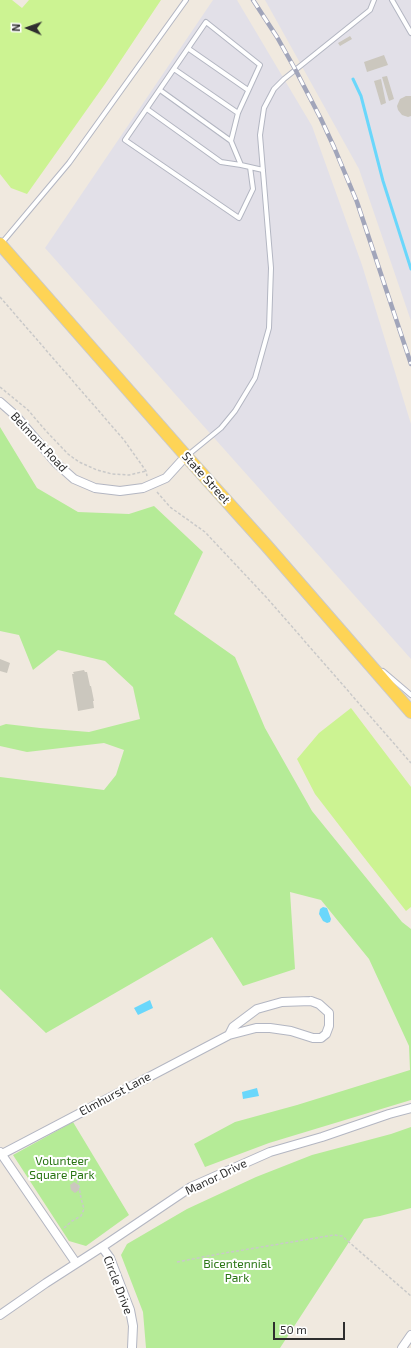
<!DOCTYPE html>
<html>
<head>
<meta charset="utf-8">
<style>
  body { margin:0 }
  #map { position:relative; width:411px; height:1348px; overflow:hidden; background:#f0e9df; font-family:"Exo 2",sans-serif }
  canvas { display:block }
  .north { position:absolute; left:8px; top:8px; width:40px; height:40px; -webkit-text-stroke:3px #fff; paint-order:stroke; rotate:272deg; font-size:11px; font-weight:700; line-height:16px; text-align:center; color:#2e2e2e }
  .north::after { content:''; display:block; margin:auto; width:14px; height:18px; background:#2e2e2e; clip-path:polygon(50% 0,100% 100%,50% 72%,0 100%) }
  .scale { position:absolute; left:273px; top:1322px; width:72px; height:18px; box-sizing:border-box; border:2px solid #2e2e2e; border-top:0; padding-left:5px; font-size:12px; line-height:14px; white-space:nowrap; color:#2e2e2e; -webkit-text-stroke:3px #fff; paint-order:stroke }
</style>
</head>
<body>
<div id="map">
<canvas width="411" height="1348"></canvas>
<div class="north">N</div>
<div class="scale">50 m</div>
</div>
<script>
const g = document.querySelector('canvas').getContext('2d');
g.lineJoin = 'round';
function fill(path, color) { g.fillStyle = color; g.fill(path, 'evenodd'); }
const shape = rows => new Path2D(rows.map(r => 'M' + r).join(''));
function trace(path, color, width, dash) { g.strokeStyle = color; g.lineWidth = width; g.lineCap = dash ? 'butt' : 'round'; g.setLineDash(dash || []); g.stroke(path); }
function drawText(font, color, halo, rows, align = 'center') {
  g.font = font + ' "Exo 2",sans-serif'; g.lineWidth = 4; g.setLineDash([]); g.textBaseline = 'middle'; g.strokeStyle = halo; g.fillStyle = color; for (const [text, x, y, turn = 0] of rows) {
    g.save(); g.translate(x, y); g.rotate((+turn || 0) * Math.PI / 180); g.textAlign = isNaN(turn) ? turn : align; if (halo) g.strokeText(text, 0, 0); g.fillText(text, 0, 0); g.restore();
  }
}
fill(shape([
  [213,0,237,0,312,126,362,265,411,424,411,659,45,248],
  [265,0,411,0,411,321,359,169]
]), '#e2e0e8');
fill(shape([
  [0,427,37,488,78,512,129,514,154,506,203,552,174,614,235,657,265,728,312,811,402,922,411,929,411,1100,269,1143,205,1167,194,1144,235,1122,297,1105,410,1070,409,1046,369,959,321,900,290,892,295,969,243,986,212,937,46,1033,0,989,0,777,104,790,116,775,124,750,104,743,27,752,0,746,0,726,6,724,40,728,89,732,140,719,133,687,105,661,58,650,33,670,19,635,0,631],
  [73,1122,129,1215,86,1246,69,1241,13,1155],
  [411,1127,411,1208,380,1216,364,1219,280,1348,146,1348,143,1312,121,1255,127,1244,187,1209,256,1177,312,1155,391,1134]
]), '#b5eb97');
fill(shape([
  [0,0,12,0,22,8,29,0,161,0,105,84,27,194,11,188,0,174],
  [351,708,411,787,411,907,406,911,359,851,315,794,297,759,319,733]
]), '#ccf392');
fill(shape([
  [323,907,327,908,331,919,330,922,327,923,323,921,319,914,320,909],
  [150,1000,153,1008,138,1015,134,1008],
  [257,1088,259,1096,243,1099,242,1092]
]), '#6ad7fb');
trace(shape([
  [353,79,361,96,383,181,411,269]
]), '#6ad7fb', 3);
fill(shape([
  [350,36,352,39,340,46,338,43],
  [384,55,388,65,367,72,364,62],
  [387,76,394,99,389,101,382,77],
  [381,79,386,103,381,105,374,81],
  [406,96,411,96,411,116,408,117,402,115,398,110,397,106,400,99],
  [0,659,10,663,7,673,0,671],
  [84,670,85,672,87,672,90,686,91,686,94,701,93,701,94,708,78,711,72,674,74,674,73,672],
  [74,1182,79,1185,79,1190,75,1193,71,1190,70,1185]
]), '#cbc7be');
const service = shape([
  [392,0,411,33],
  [189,49,248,90],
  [174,69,238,113],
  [160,90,231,141],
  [147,109,221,162,241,165],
  [250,167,253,189,239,218,125,140,206,22,260,65,238,113,231,141,241,165,263,170],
  [1,244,69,163,186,0],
  [188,455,221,428,235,411,255,378,269,328,271,268,260,135,264,108,274,89,284,79,370,10,374,0],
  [383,671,411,695]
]);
const minor = shape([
  [0,402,16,416,56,463,74,479,95,488,120,491,143,488,166,478,186,456],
  [311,1001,319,1004,329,1013,329,1026,326,1034,321,1038,313,1038,291,1031,270,1028,256,1028,229,1035,233,1027,257,1009,282,1002,311,1001],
  [0,1152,76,1263],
  [2,1154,229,1035],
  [102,1247,110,1258,130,1310,133,1326,132,1348],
  [0,1315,46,1283,105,1245,191,1187,270,1152,322,1137,389,1114,411,1108],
  [402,1348,411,1335]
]);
const primary = shape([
  [0,244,186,456,266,545,411,712]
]);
trace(service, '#b3b6c2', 6);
trace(minor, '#b3b6c2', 10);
trace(primary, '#c9c9c9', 14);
trace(shape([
  [0,297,124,440,146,471,147,476],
  [0,387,28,410,46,431,68,454,79,462,97,470,112,474,129,475,146,471],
  [157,492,170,507,205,532,267,598,411,763],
  [64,1228,72,1221,81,1216,84,1209,81,1198,78,1182,82,1169,80,1159],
  [177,1262,219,1254,334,1235,342,1236,411,1296]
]), '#c9c9c9', 1.5, [3, 2]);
trace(service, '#fff', 4);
trace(minor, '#fff', 8);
trace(primary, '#fed456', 12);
const rail = shape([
  [253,0,277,37,295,69,321,119,334,147,357,202,411,364]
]);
trace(rail, '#a1a5ba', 4.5);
trace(rail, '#fff', 3, [9]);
drawText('12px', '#2e2e2e', '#fff', [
  ["Belmont Road",39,442,47],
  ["State Street",206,478,48],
  ["Elmhurst Lane",115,1094,-28],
  ["Manor Drive",216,1177,-26],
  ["Circle Drive",118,1285,69]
]);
drawText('12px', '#2a7514', '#fff', [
  ["Volunteer",62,1161],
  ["Square Park",62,1175],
  ["Bicentennial",237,1264],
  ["Park",237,1278]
]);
</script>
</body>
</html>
